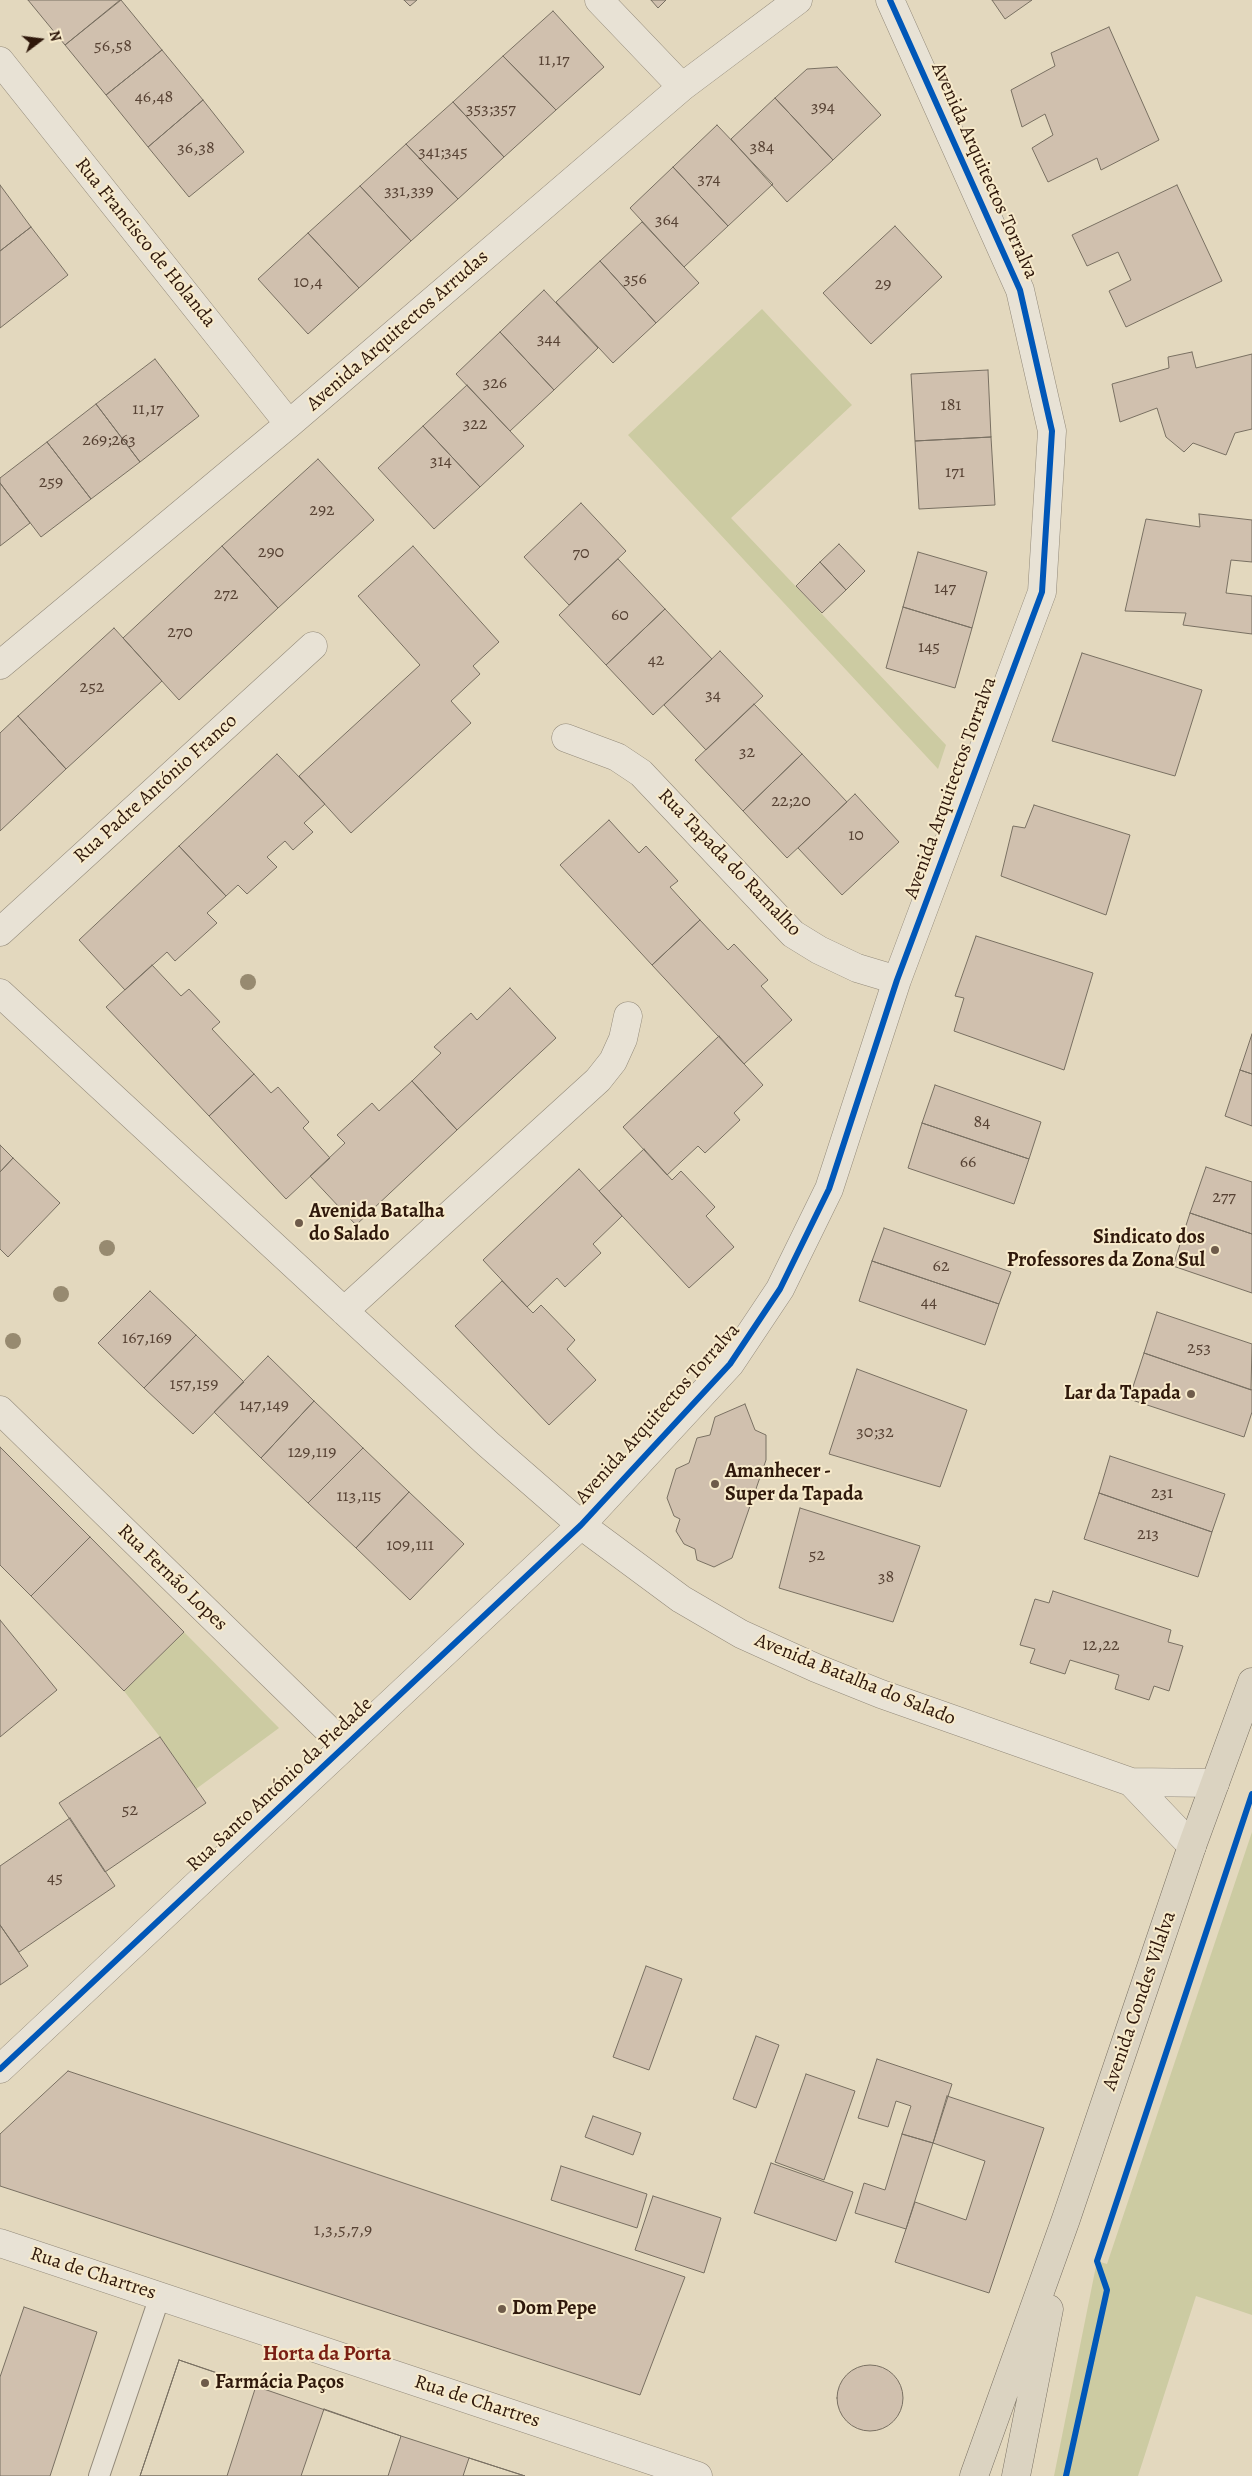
<!DOCTYPE html>
<html>
<head>
<meta charset="utf-8">
<style>
  body { margin:0 }
  #map { position:relative; width:1252px; height:2476px; overflow:hidden; background:#e3d8be; font-family:Alegreya,serif }
  canvas { display:block }
  .north { position:absolute; left:15px; top:15px; width:50px; height:50px; -webkit-text-stroke:4px #f7eacb; paint-order:stroke; rotate:75deg; font-size:14px; font-weight:700; line-height:20px; text-align:center; color:#2f180b }
  .north::after { content:''; display:block; margin:auto; width:18px; height:22px; background:#2f180b; clip-path:polygon(50% 0,100% 100%,50% 72%,0 100%) }
</style>
</head>
<body>
<div id="map">
<canvas width="1252" height="2476"></canvas>
<div class="north">N</div>
</div>
<script>
const g = document.querySelector('canvas').getContext('2d');
g.lineJoin = 'round';
function fill(path, color) { g.fillStyle = color; g.fill(path, 'evenodd'); }
const shape = rows => new Path2D(rows.map(r => 'M' + r).join(''));
function trace(path, color, width, dash) { g.strokeStyle = color; g.lineWidth = width; g.lineCap = dash ? 'butt' : 'round'; g.setLineDash(dash || []); g.stroke(path); }
function drawText(font, color, halo, rows, align = 'center') {
  g.font = font + ' Alegreya,serif'; g.lineWidth = 4; g.setLineDash([]); g.textBaseline = 'middle'; g.strokeStyle = halo; g.fillStyle = color; for (const [text, x, y, turn = 0] of rows) {
    g.save(); g.translate(x, y); g.rotate((+turn || 0) * Math.PI / 180); g.textAlign = isNaN(turn) ? turn : align; if (halo) g.strokeText(text, 0, 0); g.fillText(text, 0, 0); g.restore();
  }
}
fill(shape([
  [762,309,852,405,731,518,946,745,938,769,628,435],
  [184,1632,279,1728,196,1789,160,1737,124,1691],
  [1252,1832,1252,2315,1196,2296,1138,2476,1054,2476,1097,2261,1107,2264]
]), '#cccba2');
const building = shape([
  [28,0,120,0,65,45,28,0],
  [121,0,162,50,106,95,65,45,121,0],
  [404,0,417,0,410,6,404,0],
  [651,0,666,0,658,8,651,0],
  [992,0,1032,0,1005,19,992,0],
  [553,11,604,67,556,110,503,56,553,11],
  [1109,27,1159,140,1101,170,1097,158,1048,182,1032,148,1053,135,1045,114,1022,127,1011,90,1055,66,1051,53,1109,27],
  [162,50,203,100,148,147,106,95,162,50],
  [503,56,556,110,504,157,453,102,503,56],
  [837,67,881,115,833,160,775,98,807,69,837,67],
  [775,98,833,160,787,202,731,139,775,98],
  [203,100,244,152,189,197,148,147,203,100],
  [453,102,504,157,458,199,406,144,453,102],
  [717,125,773,184,728,226,673,167,717,125],
  [406,144,458,199,411,241,360,186,406,144],
  [673,167,728,226,684,267,630,208,673,167],
  [0,185,31,227,0,251,0,185],
  [1177,185,1222,281,1126,327,1109,291,1131,280,1118,252,1087,266,1072,235,1177,185],
  [360,186,411,241,359,288,308,233,360,186],
  [642,222,699,283,656,323,600,261,642,222],
  [895,226,942,277,871,344,823,293,895,226],
  [31,227,68,275,0,328,0,251,31,227],
  [308,233,359,288,308,334,258,279,308,233],
  [600,261,656,323,613,363,556,302,600,261],
  [544,290,598,348,554,390,500,332,544,290],
  [500,332,554,390,510,431,456,374,500,332],
  [1192,352,1196,368,1252,354,1252,429,1235,433,1226,455,1193,443,1184,452,1166,437,1157,408,1120,422,1112,384,1169,368,1168,357,1192,352],
  [155,359,199,416,140,462,96,404,155,359],
  [988,370,991,437,915,441,911,374,988,370],
  [467,385,524,446,480,487,423,426,467,385],
  [96,404,140,462,91,499,47,442,96,404],
  [423,426,480,487,434,529,378,468,423,426],
  [991,437,995,505,919,509,915,441,991,437],
  [47,442,91,499,41,537,0,483,0,478,47,442],
  [318,459,374,520,278,608,222,546,318,459],
  [0,483,30,523,0,546,0,483],
  [581,503,626,551,569,605,524,557,581,503],
  [1199,514,1252,520,1252,562,1231,560,1226,593,1252,596,1252,634,1183,625,1186,613,1125,611,1146,519,1200,527,1199,514],
  [839,544,865,571,846,590,820,562,839,544],
  [222,546,278,608,179,700,123,638,222,546],
  [413,546,499,642,473,666,480,674,451,701,471,723,351,833,299,776,420,665,358,596,413,546],
  [918,552,987,572,972,628,903,607,918,552],
  [618,559,665,609,606,665,559,615,618,559],
  [820,562,846,590,822,613,796,586,820,562],
  [903,607,972,628,955,688,886,668,903,607],
  [665,609,712,659,653,715,606,665,665,609],
  [114,628,162,681,66,769,18,716,114,628],
  [720,651,763,696,706,750,664,705,720,651],
  [1082,653,1202,690,1175,776,1052,741,1082,653],
  [754,704,802,754,743,811,695,760,754,704],
  [18,716,66,769,0,831,0,733,18,716],
  [277,754,325,804,304,823,313,832,293,850,285,841,267,857,277,867,247,894,238,885,226,896,179,846,277,754],
  [802,754,847,802,787,858,743,811,802,754],
  [855,794,899,842,842,895,798,848,855,794],
  [1034,805,1130,835,1106,915,1001,876,1013,826,1025,828,1034,805],
  [609,820,639,853,646,846,678,881,670,887,700,920,652,965,560,865,609,820],
  [179,846,226,896,207,913,217,923,175,961,167,952,125,990,79,940,179,846],
  [700,920,728,950,734,944,768,980,761,986,792,1020,744,1064,652,965,700,920],
  [976,936,1093,973,1064,1070,954,1031,964,998,955,996,976,936],
  [152,965,181,996,189,989,220,1022,212,1029,254,1074,209,1116,106,1007,152,965],
  [510,988,556,1038,457,1130,412,1081,441,1053,434,1047,471,1013,477,1020,510,988],
  [1252,1034,1252,1074,1240,1070,1252,1034],
  [719,1036,763,1085,734,1113,740,1120,705,1153,698,1146,667,1175,623,1127,719,1036],
  [1240,1070,1252,1074,1252,1126,1225,1116,1240,1070],
  [254,1074,271,1093,278,1087,309,1122,303,1128,330,1158,286,1199,209,1116,254,1074],
  [412,1081,457,1130,356,1225,310,1176,345,1143,337,1135,372,1103,379,1111,412,1081],
  [935,1085,1041,1122,1029,1159,922,1123,935,1085],
  [922,1123,1029,1159,1014,1204,908,1168,922,1123],
  [0,1145,13,1158,0,1172,0,1145],
  [644,1149,672,1180,681,1171,715,1207,706,1216,734,1247,689,1288,599,1191,644,1149],
  [13,1158,60,1203,8,1257,0,1249,0,1172,13,1158],
  [1206,1167,1252,1182,1252,1234,1190,1213,1206,1167],
  [579,1169,622,1216,593,1244,601,1253,565,1287,557,1278,527,1307,483,1260,579,1169],
  [1190,1213,1252,1234,1252,1293,1173,1266,1190,1213],
  [884,1228,1011,1272,999,1304,872,1261,884,1228],
  [872,1261,999,1304,985,1345,859,1301,872,1261],
  [502,1281,533,1313,541,1305,575,1340,567,1349,596,1380,549,1425,455,1326,502,1281],
  [150,1291,196,1335,144,1388,98,1343,150,1291],
  [1157,1312,1252,1344,1251,1390,1144,1353,1157,1312],
  [196,1335,244,1382,193,1434,144,1388,196,1335],
  [1144,1353,1252,1390,1252,1412,1244,1437,1129,1399,1144,1353],
  [268,1356,314,1401,261,1458,214,1412,268,1356],
  [857,1369,967,1410,940,1487,829,1454,857,1369],
  [314,1401,363,1448,308,1503,261,1458,314,1401],
  [745,1404,755,1430,766,1435,766,1460,732,1558,714,1567,697,1560,695,1549,684,1544,676,1531,680,1519,674,1516,667,1498,676,1469,689,1463,697,1438,710,1435,715,1417,745,1404],
  [0,1447,90,1537,31,1596,0,1565,0,1447],
  [363,1448,409,1492,356,1548,308,1503,363,1448],
  [1110,1456,1225,1494,1212,1532,1099,1493,1110,1456],
  [409,1492,464,1544,410,1600,356,1548,409,1492],
  [1099,1493,1212,1532,1198,1577,1084,1539,1099,1493],
  [800,1508,920,1546,893,1622,779,1588,800,1508],
  [90,1537,184,1632,124,1691,31,1596,90,1537],
  [1053,1591,1171,1630,1168,1642,1183,1646,1169,1691,1154,1686,1149,1700,1115,1689,1119,1675,1070,1660,1065,1674,1030,1663,1035,1649,1020,1645,1035,1599,1049,1603,1053,1591],
  [0,1620,57,1690,0,1737,0,1620],
  [160,1737,206,1803,105,1872,59,1803,160,1737],
  [70,1818,115,1886,19,1952,0,1925,0,1866,70,1818],
  [0,1925,28,1966,0,1985,0,1925],
  [646,1966,682,1979,649,2070,613,2057,646,1966],
  [756,2036,779,2045,756,2108,733,2099,756,2036],
  [877,2059,952,2084,933,2143,902,2134,911,2106,896,2101,888,2127,858,2118,877,2059],
  [68,2071,685,2277,640,2395,0,2186,0,2134,68,2071],
  [806,2074,855,2091,824,2180,775,2162,806,2074],
  [947,2096,1044,2128,989,2293,895,2262,915,2202,966,2220,985,2161,933,2143,947,2096],
  [593,2116,641,2133,633,2155,585,2137,593,2116],
  [902,2134,933,2143,906,2229,855,2213,864,2183,885,2190,902,2134],
  [771,2163,853,2192,836,2241,754,2213,771,2163],
  [561,2166,647,2194,637,2228,551,2200,561,2166],
  [653,2196,721,2218,704,2273,635,2250,653,2196],
  [24,2307,97,2332,50,2476,0,2476,0,2377,24,2307],
  [179,2360,401,2436,525,2476,140,2476,179,2360],
  [179,2360,256,2386,227,2476,140,2476,179,2360],
  '837 2398a33 33 0 1 1 66 0a33 33 0 1 1-66 0Z',
  [324,2409,401,2436,388,2476,301,2476,324,2409],
  [469,2458,525,2476,463,2476,469,2458]
]);
fill(building, '#d0c0ae');
trace(building, '#797062', 1);
const lane = shape([
  [99,2476,160,2296]
]);
const street = shape([
  [599,0,682,87],
  [0,61,289,424],
  [0,665,289,424,682,87,798,0],
  [566,738,617,757,641,773,793,934,819,950,857,968,897,980],
  [0,932,313,646],
  [0,993,488,1444,581,1525,681,1599,741,1634,816,1668,881,1694,1131,1782,1215,1783],
  [344,1311,598,1080,613,1061,623,1039,628,1016],
  [0,1410,345,1746],
  [1131,1782,1192,1846],
  [0,2069,581,1525,730,1364,780,1289,829,1189,897,980,1042,592,1052,431,1020,290,890,0],
  [0,2243,698,2476]
]);
const primary = shape([
  [974,2476,1066,2219,1192,1846,1252,1682],
  [1016,2476,1049,2309]
]);
trace(lane, '#938a7a', 22);
trace(street, '#938a7a', 29);
trace(primary, '#797062', 29);
trace(lane, '#e8e2d5', 20);
trace(street, '#e8e2d5', 28);
trace(primary, '#dbd3c1', 28);
trace(shape([
  [0,2069,581,1525,730,1364,780,1289,829,1189,897,980,1042,592,1052,431,1020,290,890,0],
  [1066,2476,1107,2290,1097,2261,1252,1794]
]), '#0057b8', 6);
g.fillStyle = '#978a70';
for (const [x, y] of [
  [248,982],
  [107,1248],
  [61,1294],
  [13,1341]
]) { g.beginPath(); g.arc(x, y, 8, 0, 2 * Math.PI); g.fill(); }
for (const [x, y, r, color] of [
  [299,1223,5,"#6e5b4a"],
  [1215,1250,5,"#6e5b4a"],
  [1191,1394,5,"#6e5b4a"],
  [715,1484,5,"#6e5b4a"],
  [502,2309,5,"#6e5b4a"],
  [205,2383,5,"#6e5b4a"]
]) { const dot = new Path2D(); dot.arc(x, y, r, 0, 2 * Math.PI); g.fillStyle = color; g.fill(dot); trace(dot, '#f7eacb', 2); }
drawText('18px', '#574234', null, [
  ["56,58",113,47],
  ["11,17",554,61],
  ["46,48",154,98],
  ["394",823,108],
  ["353;357",491,110],
  ["384",762,148],
  ["36,38",196,149],
  ["341;345",443,153],
  ["374",709,180],
  ["331,339",409,192],
  ["364",667,221],
  ["356",635,280],
  ["10,4",308,283],
  ["29",883,285],
  ["344",549,340],
  ["326",495,384],
  ["181",951,406],
  ["11,17",148,410],
  ["322",475,425],
  ["269;263",109,441],
  ["314",441,462],
  ["171",955,473],
  ["259",51,483],
  ["292",322,511],
  ["290",271,553],
  ["70",581,554],
  ["147",945,589],
  ["272",226,595],
  ["60",620,616],
  ["270",180,633],
  ["145",929,648],
  ["42",656,661],
  ["252",92,688],
  ["34",713,696],
  ["32",747,753],
  ["22;20",791,802],
  ["10",856,836],
  ["84",982,1123],
  ["66",968,1163],
  ["277",1224,1198],
  ["62",941,1267],
  ["44",929,1303],
  ["167,169",147,1339],
  ["253",1199,1349],
  ["157,159",194,1385],
  ["147,149",264,1406],
  ["30;32",875,1433],
  ["129,119",312,1453],
  ["231",1162,1494],
  ["113,115",359,1497],
  ["213",1148,1535],
  ["109,111",410,1546],
  ["52",817,1556],
  ["38",886,1578],
  ["12,22",1101,1646],
  ["52",130,1811],
  ["45",55,1879],
  ["1,3,5,7,9",343,2231]
]);
drawText('20px', '#2f180b', '#f7eacb', [
  ["Avenida Arquitectos Torralva",984,171,66],
  ["Rua Francisco de Holanda",145,243,51],
  ["Avenida Arquitectos Arrudas",398,331,-41],
  ["Avenida Arquitectos Torralva",951,788,-70],
  ["Rua Padre António Franco",156,789,-42],
  ["Rua Tapada do Ramalho",729,863,46],
  ["Avenida Arquitectos Torralva",658,1414,-48],
  ["Rua Fernão Lopes",172,1578,44],
  ["Avenida Batalha do Salado",855,1680,22],
  ["Rua Santo António da Piedade",280,1785,-43],
  ["Avenida Condes Vilalva",1140,2001,-71],
  ["Rua de Chartres",93,2274,18],
  ["Rua de Chartres",477,2402,18]
]);
drawText('bold 20px', '#2f180b', '#f7eacb', [
  ["Avenida Batalha",309,1212],
  ["do Salado",309,1235],
  ["Sindicato dos",1205,1238,"right"],
  ["Professores da Zona Sul",1205,1261,"right"],
  ["Lar da Tapada",1181,1394,"right"],
  ["Amanhecer -",725,1472],
  ["Super da Tapada",725,1495],
  ["Dom Pepe",512,2309],
  ["Farmácia Paços",215,2383]
], 'left');
drawText('bold 21px', '#7a1f14', '#f7eacb', [
  ["Horta da Porta",327,2355]
]);
</script>
</body>
</html>
